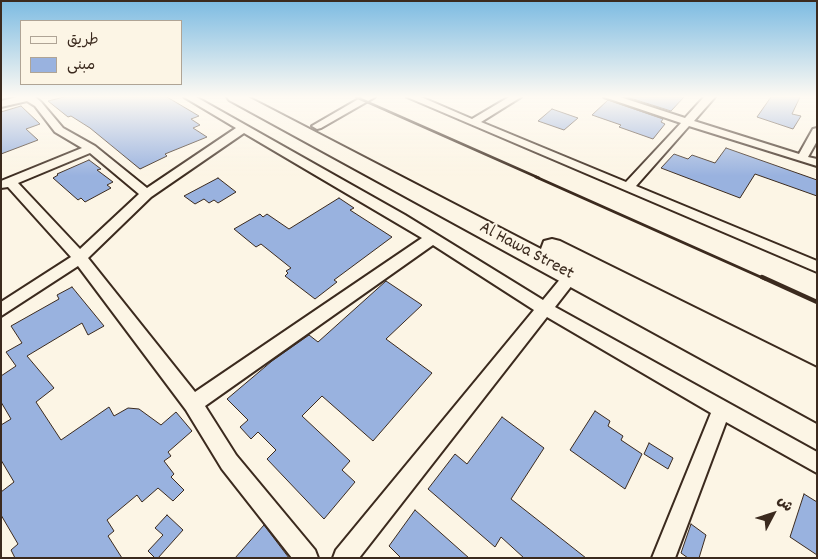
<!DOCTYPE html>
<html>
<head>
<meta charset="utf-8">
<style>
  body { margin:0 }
  #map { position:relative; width:818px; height:559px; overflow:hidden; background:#fcf5e5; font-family:Dekko,"Playpen Sans Arabic",sans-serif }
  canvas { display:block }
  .frame { position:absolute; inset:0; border:2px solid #3b2a1e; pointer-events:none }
  .legend { position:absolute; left:20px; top:20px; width:162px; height:65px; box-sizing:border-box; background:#fcf5e5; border:1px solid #afa495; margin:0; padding:6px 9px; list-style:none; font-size:15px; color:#3b2a1e }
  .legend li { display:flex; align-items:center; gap:10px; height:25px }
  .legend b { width:25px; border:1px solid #afa495 }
  .north { position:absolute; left:748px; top:489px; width:50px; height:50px; -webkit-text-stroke:4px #fcf5e5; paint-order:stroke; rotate:50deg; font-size:14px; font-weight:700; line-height:20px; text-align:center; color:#3b2a1e }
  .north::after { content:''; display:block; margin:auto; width:18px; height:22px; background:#3b2a1e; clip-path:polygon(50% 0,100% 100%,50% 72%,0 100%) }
</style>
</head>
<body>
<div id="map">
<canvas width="818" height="559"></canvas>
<div class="frame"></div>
<ul class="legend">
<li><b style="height:6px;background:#fcf5e5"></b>طريق</li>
<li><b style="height:14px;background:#99b2df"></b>مبنى</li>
</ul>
<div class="north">ش</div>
</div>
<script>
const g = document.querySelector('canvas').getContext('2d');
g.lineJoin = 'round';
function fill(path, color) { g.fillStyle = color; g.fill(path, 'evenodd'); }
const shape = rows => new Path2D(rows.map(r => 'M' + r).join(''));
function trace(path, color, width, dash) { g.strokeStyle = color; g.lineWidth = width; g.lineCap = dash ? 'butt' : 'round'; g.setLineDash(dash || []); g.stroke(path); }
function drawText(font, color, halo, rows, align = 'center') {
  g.font = font + ' Dekko,sans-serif'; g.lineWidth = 4; g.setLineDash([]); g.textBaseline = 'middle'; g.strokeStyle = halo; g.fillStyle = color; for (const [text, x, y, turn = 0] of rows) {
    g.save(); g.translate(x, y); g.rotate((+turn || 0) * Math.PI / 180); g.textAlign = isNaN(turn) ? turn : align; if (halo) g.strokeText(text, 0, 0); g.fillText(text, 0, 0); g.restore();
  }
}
const building = shape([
  [64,97,167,97,199,116,191,119,200,125,193,128,207,137,165,154,167,156,140,169,90,128,71,116,68,117,48,101,64,97],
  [627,97,684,97,671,111,627,97],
  [771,97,800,97,792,114,801,116,793,129,757,117,771,97],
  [608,100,663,119,661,122,665,124,653,139,619,127,621,125,592,115,608,100],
  [21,106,40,124,26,129,38,140,1,154,1,112,21,106],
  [552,109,578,118,564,130,538,121,552,109],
  [726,148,817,180,817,196,755,174,740,198,661,168,674,154,688,159,692,155,715,163,726,148],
  [89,160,101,169,97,170,113,182,107,185,111,188,85,202,81,198,78,200,53,178,58,175,57,174,89,160],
  [218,178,236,192,218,203,214,200,209,203,204,199,195,204,184,196,218,178],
  [339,198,354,208,350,210,392,237,334,280,337,282,315,299,285,276,288,273,286,271,291,268,261,244,256,247,234,229,260,214,263,217,267,214,289,229,339,198],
  [386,281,422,305,386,339,432,373,373,441,322,396,302,416,350,461,342,470,355,482,324,519,267,459,276,450,258,432,251,439,240,427,248,420,227,399,272,361,309,335,318,342,386,281],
  [72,287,104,326,88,335,82,323,27,356,54,388,36,402,61,440,109,407,114,416,128,408,139,409,161,425,176,412,192,431,168,452,171,456,164,461,174,474,171,477,184,490,173,501,158,488,142,502,137,495,107,520,114,531,108,536,122,558,15,558,11,550,18,544,1,515,1,492,14,482,1,460,1,425,11,419,1,402,1,376,16,366,6,352,22,343,11,326,59,299,57,295,72,287],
  [595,411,610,421,608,426,623,436,621,440,642,454,625,489,570,450,595,411],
  [502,417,544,448,511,499,586,558,524,558,501,537,495,547,428,489,455,454,467,464,502,417],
  [649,443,673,458,668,469,644,454,649,443],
  [804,494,817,502,817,555,790,537,804,494],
  [415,510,469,558,401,558,389,546,415,510],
  [167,515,183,530,158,558,155,558,148,551,163,535,155,528,167,515],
  [691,524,706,535,699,558,688,558,681,553,691,524],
  [264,525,289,558,235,558,264,525]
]);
fill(building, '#99b2df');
trace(building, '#3b2a1e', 1);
const minor = shape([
  [17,97,35,97,41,102,63,128,95,146,147,188,236,128,184,97,196,97,405,215,543,300,566,272,571,270,576,272,578,276,576,280,555,307,817,452,817,473,726,422,675,558,652,558,711,413,547,317,359,558,333,558,336,550,534,310,433,245,205,406,236,455,315,550,318,558,292,558,222,469,186,410,78,266,1,316,1,302,71,257,8,187,1,188,1,181,82,148,55,132,35,106,27,101,1,107,1,101,17,97],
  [244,133,422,238,195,392,88,258,151,197,244,133],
  [90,153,139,194,80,249,18,183,90,153],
  [362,97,375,97,321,128,317,129,312,126,362,97],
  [407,97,421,97,472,119,509,97,521,97,481,122,626,182,681,123,604,97,620,97,685,118,704,97,715,97,694,121,799,154,813,129,817,128,817,141,808,157,817,159,817,166,689,126,636,186,817,261,817,272,407,97]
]);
const trunk = shape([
  [227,97,248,97,541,249,544,241,552,239,560,241,817,368,817,422,229,100,227,97]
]);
trace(minor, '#3b2a1e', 4);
trace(trunk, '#3b2a1e', 4);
fill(minor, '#fcf5e5');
fill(trunk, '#fcf5e5');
trace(shape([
  [356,97,539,178]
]), '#3b2a1e', 2.5);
trace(shape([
  [536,177,765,279]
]), '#3b2a1e', 3);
trace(shape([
  [762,277,817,302]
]), '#3b2a1e', 4.5);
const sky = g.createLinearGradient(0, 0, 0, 176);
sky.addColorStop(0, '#7cbbe2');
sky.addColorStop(0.55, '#fefaf3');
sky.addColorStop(1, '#fefaf300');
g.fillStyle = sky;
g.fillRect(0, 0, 818, 176);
drawText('18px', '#3b2a1e', '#fcf5e5', [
  ["Al Hawa Street",526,252,28]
]);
</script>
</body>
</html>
